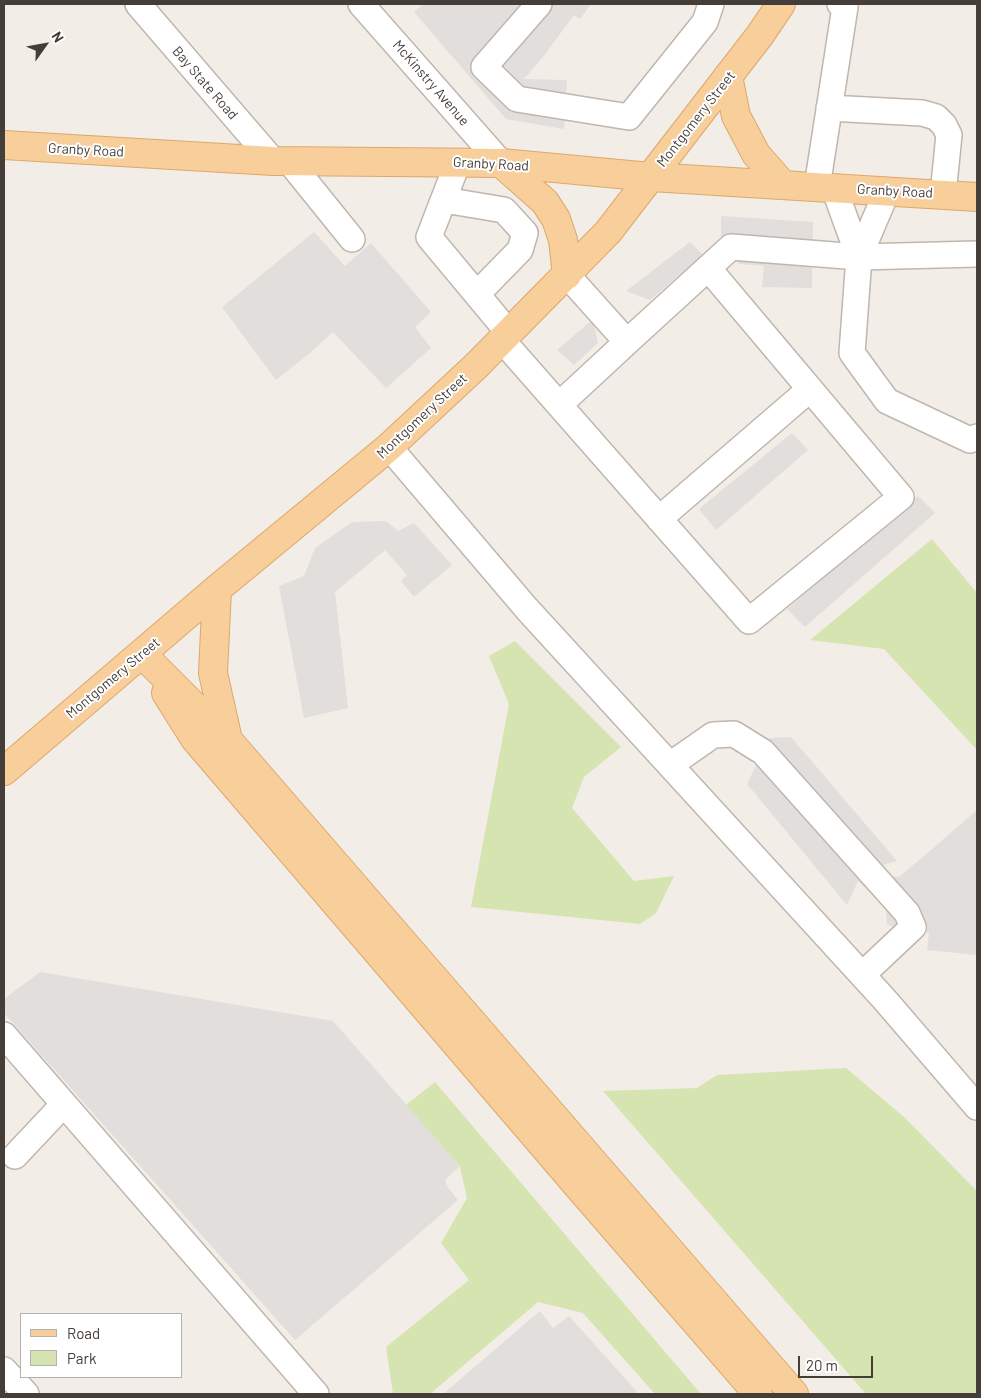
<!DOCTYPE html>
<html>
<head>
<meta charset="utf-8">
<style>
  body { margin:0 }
  #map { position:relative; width:981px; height:1398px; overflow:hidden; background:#f3ede7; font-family:Barlow,sans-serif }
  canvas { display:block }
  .frame { position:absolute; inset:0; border:5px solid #453d37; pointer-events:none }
  .legend { position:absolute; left:20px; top:1313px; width:162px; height:65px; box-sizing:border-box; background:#fff; border:1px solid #b5b1af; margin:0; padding:6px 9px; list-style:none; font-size:15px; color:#453d37 }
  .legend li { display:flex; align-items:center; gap:10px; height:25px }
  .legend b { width:25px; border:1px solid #b5b1af }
  .north { position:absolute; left:20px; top:20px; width:50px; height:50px; -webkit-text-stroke:4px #fff; paint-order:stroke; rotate:58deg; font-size:14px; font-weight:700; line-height:20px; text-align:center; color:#453d37 }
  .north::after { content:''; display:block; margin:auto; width:18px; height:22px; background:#453d37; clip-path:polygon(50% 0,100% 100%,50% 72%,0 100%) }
  .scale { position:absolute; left:798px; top:1356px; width:75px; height:22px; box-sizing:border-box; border:2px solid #453d37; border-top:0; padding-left:6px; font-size:15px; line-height:18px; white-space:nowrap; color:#453d37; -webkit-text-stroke:4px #fff; paint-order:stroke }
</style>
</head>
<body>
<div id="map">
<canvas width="981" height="1398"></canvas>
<div class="frame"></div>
<ul class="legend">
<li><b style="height:6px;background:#f8ce9b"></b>Road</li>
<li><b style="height:14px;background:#d6e4b2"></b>Park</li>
</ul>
<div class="north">N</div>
<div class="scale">20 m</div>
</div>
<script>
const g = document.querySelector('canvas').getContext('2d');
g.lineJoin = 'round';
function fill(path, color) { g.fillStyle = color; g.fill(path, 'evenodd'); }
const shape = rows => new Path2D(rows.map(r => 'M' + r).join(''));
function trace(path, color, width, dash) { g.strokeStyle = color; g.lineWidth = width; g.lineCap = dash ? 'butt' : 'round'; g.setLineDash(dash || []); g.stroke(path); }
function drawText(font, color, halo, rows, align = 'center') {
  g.font = font + ' Barlow,sans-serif'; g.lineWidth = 4; g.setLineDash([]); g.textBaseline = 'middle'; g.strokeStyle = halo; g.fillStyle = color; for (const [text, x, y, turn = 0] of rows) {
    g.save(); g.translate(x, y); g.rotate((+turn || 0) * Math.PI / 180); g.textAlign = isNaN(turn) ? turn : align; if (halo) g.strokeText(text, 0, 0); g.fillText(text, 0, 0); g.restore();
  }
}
fill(shape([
  [932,539,977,593,977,750,884,649,810,640],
  [515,641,621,747,584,777,572,808,634,881,674,876,656,913,640,924,471,907,509,704,489,656],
  [846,1068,904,1117,977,1191,977,1394,866,1394,603,1091,697,1088,717,1075],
  [435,1082,701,1394,655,1394,583,1313,538,1302,430,1394,393,1394,386,1347,469,1280,441,1243,467,1198,460,1167,406,1105]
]), '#d6e4b2');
fill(shape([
  [423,4,591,4,580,19,574,15,543,57,524,79,567,80,564,129,506,119,414,12],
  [721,216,813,222,812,288,762,287,764,266,739,264,721,241],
  [314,232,345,266,371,243,431,312,415,327,431,348,386,388,333,332,310,353,276,380,222,307],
  [690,242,703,255,650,300,626,291],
  [593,319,598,343,574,365,557,350],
  [792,433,808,450,716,530,699,509],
  [918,496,935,513,805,627,787,609],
  [386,521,398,531,414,523,452,565,414,597,401,581,407,575,385,550,335,592,348,708,304,718,279,586,304,576,315,548,352,522],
  [791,737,897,861,879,866,890,876,899,877,932,849,977,810,977,955,927,950,929,933,887,925,886,908,858,881,847,905,747,784,769,738],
  [40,972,333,1021,460,1166,445,1180,447,1186,458,1200,295,1340,4,1013,4,999],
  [540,1311,553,1328,569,1316,639,1394,443,1394]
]), '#e1dedc');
const minor = shape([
  [138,4,273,161],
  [361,4,501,163],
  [539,4,484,67,517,99,629,117,705,22,711,4],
  [829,108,922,113,936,117,944,125,949,135,943,194],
  [289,161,352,239],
  [458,162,429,237,509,333],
  [817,187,845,7,840,4],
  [834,188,859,257],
  [887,191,859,257,852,353,887,401,970,440,977,437],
  [444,200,504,210,525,233,520,250,477,294],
  [567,275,627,342,731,247,859,257,977,254],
  [502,340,749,621,901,497,708,268],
  [559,405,627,342],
  [389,447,527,609,885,1000,977,1107],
  [659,519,810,389],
  [670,765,713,735,734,734,763,752,907,913,913,927,862,975],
  [4,1035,316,1394],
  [15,1156,64,1104],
  [4,1370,26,1394]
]);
const major = shape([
  [728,76,736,116,756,154,783,185],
  [4,145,273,161,501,163,651,177,977,197],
  [501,163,545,202,556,219,563,240,567,275],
  [217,589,213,673,228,740],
  [142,654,228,740,794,1394],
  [166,693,195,739,582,1191,758,1394],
  [4,771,217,589,389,447,476,366,608,232,760,35,781,4]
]);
trace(minor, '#c0b6ad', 28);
trace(major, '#dca86b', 30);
trace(minor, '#fff', 25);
trace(major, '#f8ce9b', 28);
drawText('14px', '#453d37', '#fff', [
  ["Bay State Road",205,83,49],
  ["McKinstry Avenue",431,83,49],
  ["Montgomery Street",696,119,-52],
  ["Granby Road",86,150,3],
  ["Granby Road",491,164,3],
  ["Granby Road",895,191,3],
  ["Montgomery Street",422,416,-43],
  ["Montgomery Street",113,678,-40]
]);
</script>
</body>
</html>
